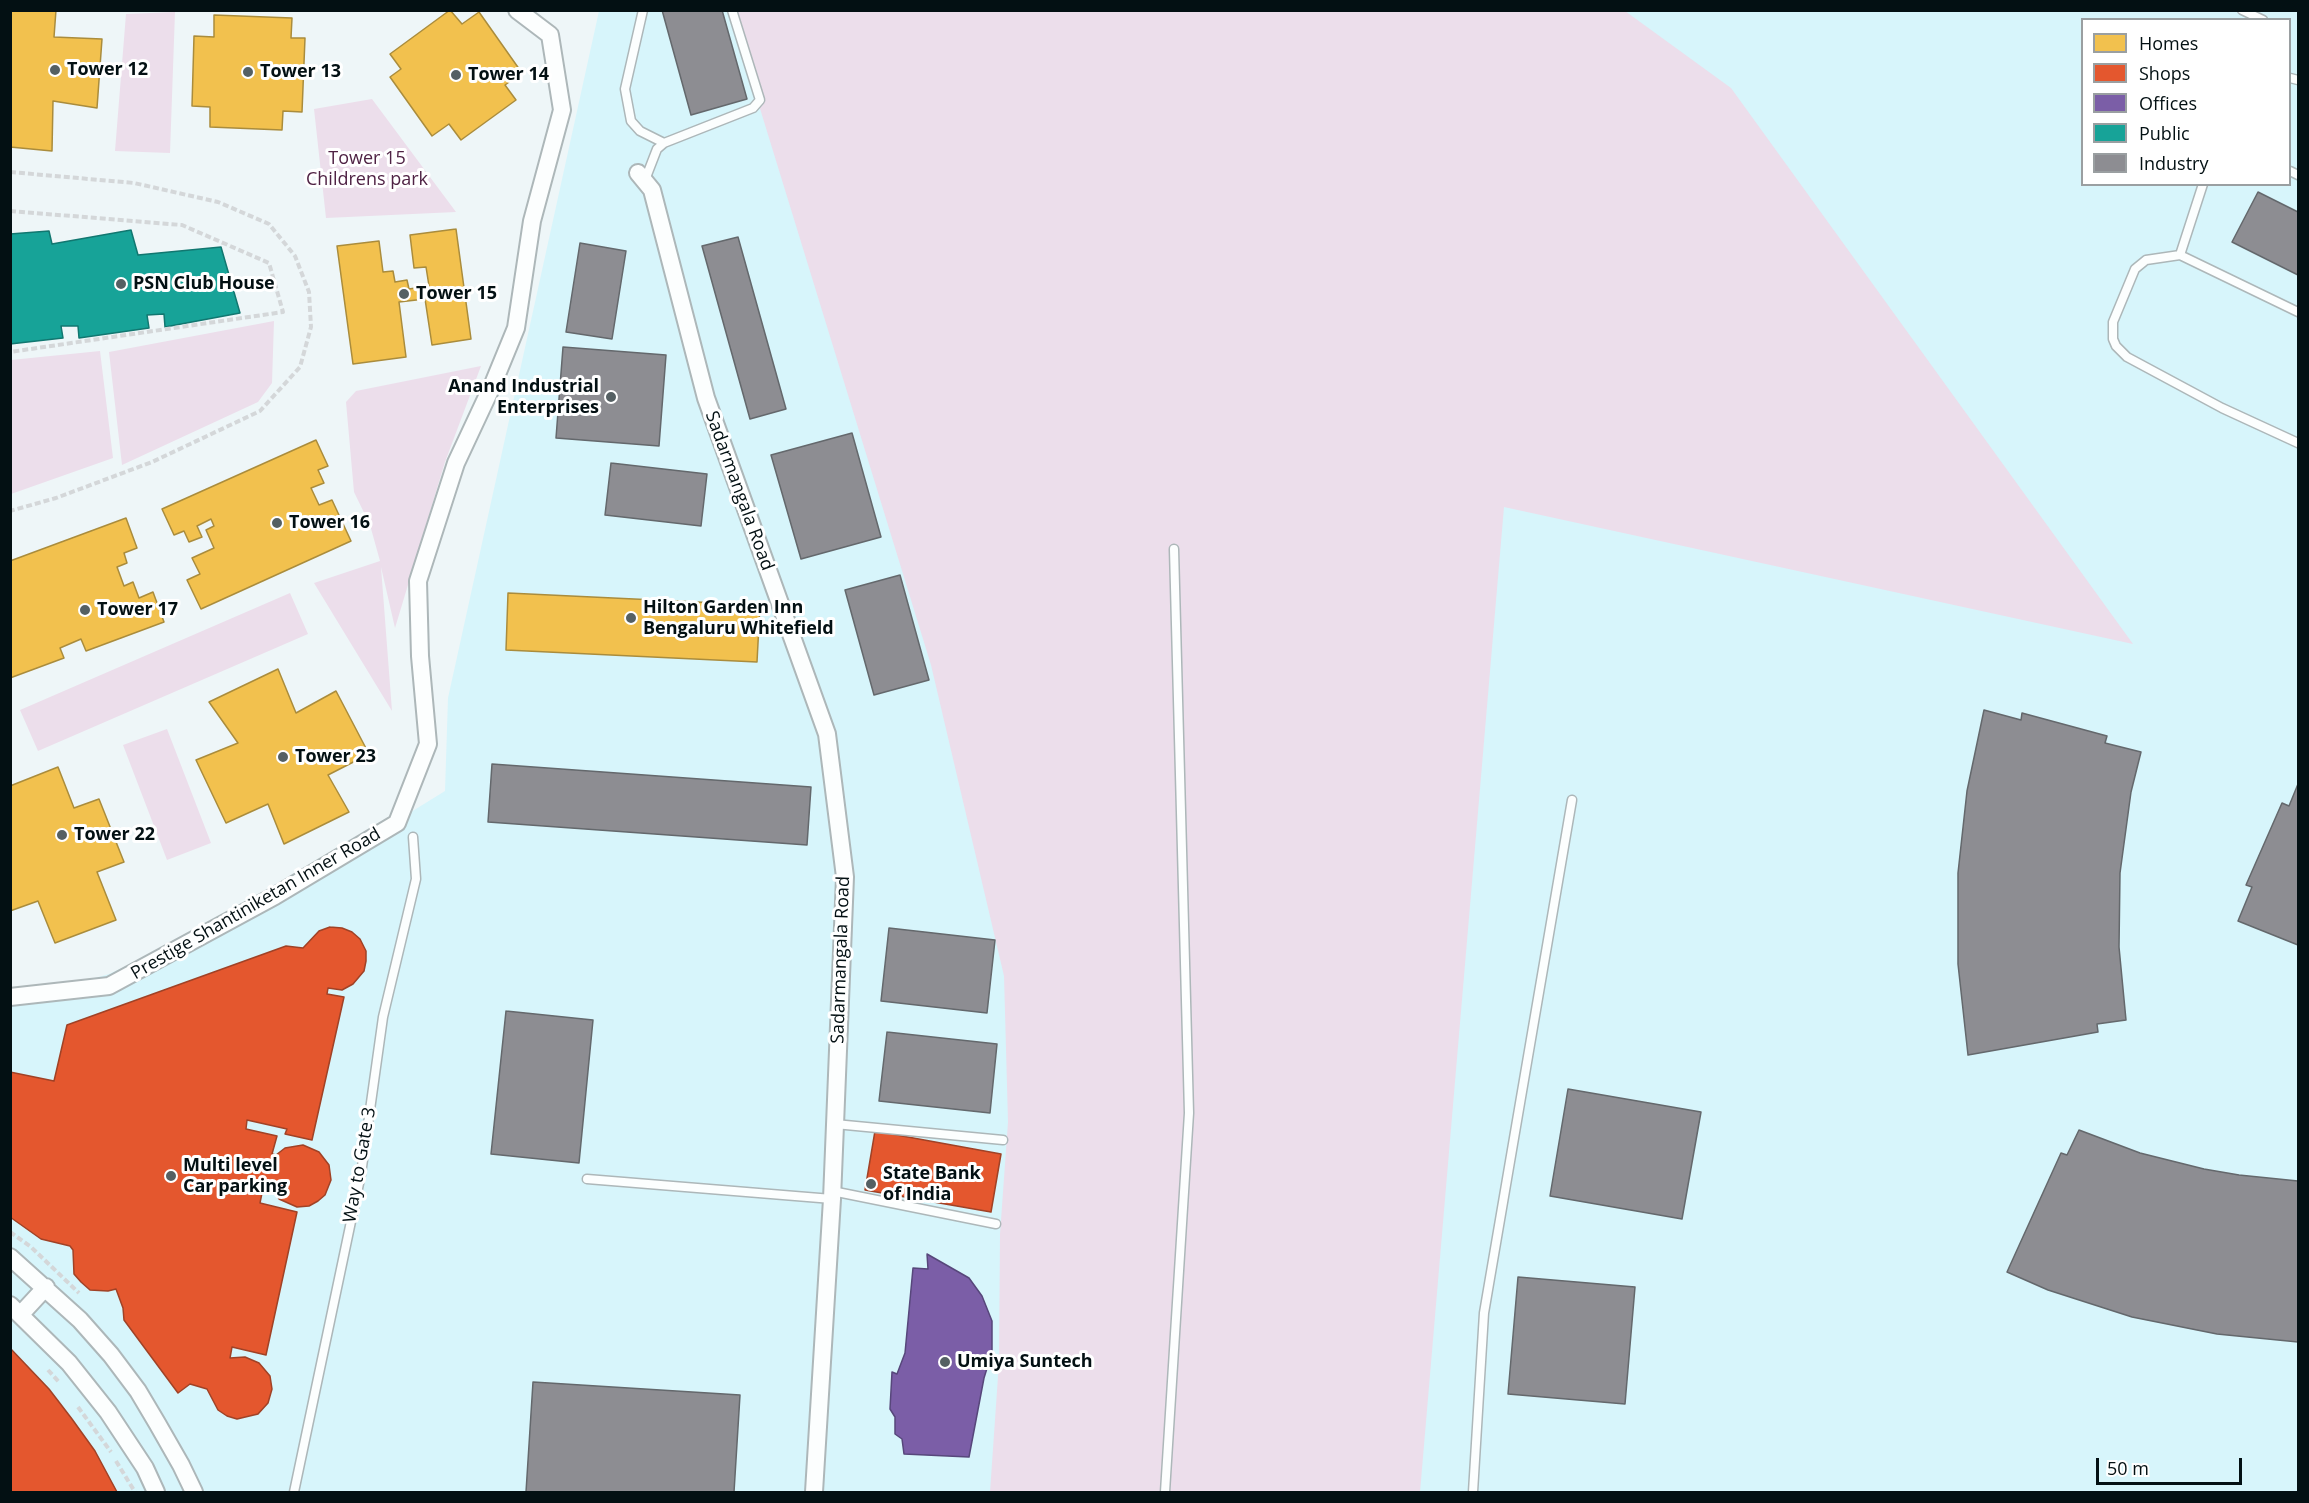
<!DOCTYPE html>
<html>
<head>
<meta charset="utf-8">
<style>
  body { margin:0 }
  #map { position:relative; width:2309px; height:1503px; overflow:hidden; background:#eef6f8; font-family:"Open Sans",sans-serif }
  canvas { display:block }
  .frame { position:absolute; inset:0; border:12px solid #031013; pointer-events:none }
  .legend { position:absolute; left:2081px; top:18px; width:210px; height:168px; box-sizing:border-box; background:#fff; border:2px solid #9a9fa1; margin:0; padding:8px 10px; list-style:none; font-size:18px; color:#031013 }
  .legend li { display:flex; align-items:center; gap:12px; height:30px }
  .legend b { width:30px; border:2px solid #9a9fa1 }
  .scale { position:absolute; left:2096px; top:1458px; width:146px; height:27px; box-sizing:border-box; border:3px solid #031013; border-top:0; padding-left:8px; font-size:18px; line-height:21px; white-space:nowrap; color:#031013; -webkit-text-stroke:4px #fff; paint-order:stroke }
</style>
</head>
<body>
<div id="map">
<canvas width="2309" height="1503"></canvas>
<div class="frame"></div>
<ul class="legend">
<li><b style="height:16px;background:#f2c14e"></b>Homes</li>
<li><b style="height:16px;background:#e4572e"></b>Shops</li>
<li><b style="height:16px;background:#7b5ea7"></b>Offices</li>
<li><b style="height:16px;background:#17a398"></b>Public</li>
<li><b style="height:16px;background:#8d8d92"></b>Industry</li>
</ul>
<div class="scale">50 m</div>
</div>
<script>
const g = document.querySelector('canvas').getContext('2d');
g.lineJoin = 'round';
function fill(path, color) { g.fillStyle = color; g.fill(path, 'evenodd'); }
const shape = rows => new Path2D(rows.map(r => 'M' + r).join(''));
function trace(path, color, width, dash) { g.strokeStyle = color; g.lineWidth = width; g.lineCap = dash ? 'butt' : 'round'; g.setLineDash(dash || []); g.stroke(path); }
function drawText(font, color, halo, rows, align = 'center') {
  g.font = font + ' "Open Sans",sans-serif'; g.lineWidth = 6; g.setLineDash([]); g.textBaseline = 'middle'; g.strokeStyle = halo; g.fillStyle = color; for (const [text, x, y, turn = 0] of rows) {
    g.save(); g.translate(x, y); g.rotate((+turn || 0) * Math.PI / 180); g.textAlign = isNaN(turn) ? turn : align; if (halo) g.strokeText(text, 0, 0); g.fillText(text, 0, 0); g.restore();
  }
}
fill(shape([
  [599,11,2298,11,2298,1492,11,1492,11,1002,109,974,275,896,445,791,448,698],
  [2082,20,2290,20,2290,184,2082,184]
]), '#d7f5fb');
fill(shape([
  [730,11,1625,11,1731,88,2133,644,1504,507,1420,1492,990,1492,999,1362,1000,1234,1008,1122,1004,976,931,665],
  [175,12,170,153,115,151,126,14],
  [372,99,456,212,326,218,314,109],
  [274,321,272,383,258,402,122,465,109,352],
  [100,351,113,458,11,494,11,360],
  [481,366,445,462,395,628,381,567,392,711,314,583,380,561,370,525,354,492,346,402,356,391],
  [290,593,308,634,38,751,20,710],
  [167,729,211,843,167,860,123,745]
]), '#ecdeeb');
const homes = shape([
  [10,10,56,10,54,37,102,39,97,108,53,101,52,151,10,147,10,10],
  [450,10,462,24,479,12,522,73,505,85,516,100,461,140,449,124,432,136,390,77,401,69,390,54,450,10],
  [214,15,292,18,291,38,305,38,302,112,283,111,282,130,210,127,210,107,192,106,194,36,214,37,214,15],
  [456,229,471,339,432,345,425,299,399,302,406,357,353,364,337,246,379,241,383,272,393,271,395,282,407,280,409,289,429,286,426,267,414,268,410,235,456,229],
  [316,440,328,466,318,470,324,483,311,488,319,505,332,500,351,541,201,609,187,580,200,574,192,558,214,548,206,530,214,526,211,519,197,526,202,537,189,542,184,531,174,535,162,509,316,440],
  [126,518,137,548,124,553,127,563,117,567,124,586,133,582,139,598,153,592,164,622,86,651,81,639,60,648,64,658,10,678,10,561,126,518],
  [508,593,760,605,757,662,506,650,508,593],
  [278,669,296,713,336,691,369,754,328,775,349,812,284,844,268,804,226,823,196,760,238,743,209,702,278,669],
  [58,767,74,808,99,799,124,862,97,872,116,920,55,943,38,901,10,911,10,786,58,767]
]);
fill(homes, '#f2c14e');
trace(homes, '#aa8c3c', 1.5);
const shops = shape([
  [330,927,342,928,352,932,360,939,366,951,366,961,364,971,353,984,342,990,328,988,327,994,344,997,312,1140,285,1134,287,1129,247,1120,246,1129,277,1136,272,1154,276,1155,285,1148,303,1145,319,1152,329,1165,331,1180,325,1195,318,1201,309,1206,297,1207,279,1199,271,1185,264,1183,260,1203,297,1212,266,1355,232,1347,230,1358,245,1357,259,1363,270,1376,272,1389,268,1403,258,1414,237,1419,227,1416,218,1410,207,1389,190,1384,178,1393,124,1320,123,1308,116,1289,108,1291,90,1290,81,1282,74,1274,73,1250,70,1246,41,1239,10,1217,10,1072,54,1081,67,1025,286,946,303,948,319,931,330,927],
  [875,1131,1001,1154,991,1212,865,1190,875,1131],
  [10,1348,49,1389,72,1419,95,1451,117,1492,10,1492,10,1348]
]);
fill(shops, '#e4572e');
trace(shops, '#a04226', 1.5);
const offices = shape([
  [927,1254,969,1278,982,1296,992,1321,992,1352,984,1378,969,1457,904,1454,902,1439,895,1434,895,1417,890,1409,892,1372,897,1374,905,1353,913,1268,928,1269,927,1254]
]);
fill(offices, '#7b5ea7');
trace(offices, '#57477b', 1.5);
const public = shape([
  [131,230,138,255,221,247,240,313,165,327,164,314,147,315,149,328,79,338,78,326,61,326,63,338,10,344,10,234,49,231,52,244,131,230]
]);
fill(public, '#17a398');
trace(public, '#117770', 1.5);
const industry = shape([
  [662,10,722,10,747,99,691,115,662,10],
  [2258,192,2298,212,2298,275,2232,242,2258,192],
  [738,237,786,409,750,419,702,246,738,237],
  [580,243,626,251,612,339,566,332,580,243],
  [563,347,666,355,659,446,556,438,563,347],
  [852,433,881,537,801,559,771,455,852,433],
  [611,463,707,474,701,526,605,515,611,463],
  [900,575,929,680,874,695,845,590,900,575],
  [1984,710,2021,720,2022,713,2107,736,2105,743,2141,752,2131,792,2120,873,2119,947,2126,1020,2097,1024,2098,1032,1968,1055,1958,964,1958,873,1967,791,1984,710],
  [492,764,811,787,807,845,488,822,492,764],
  [2298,784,2298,945,2238,921,2252,887,2246,885,2282,803,2289,806,2298,784],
  [889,928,995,940,987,1013,881,1001,889,928],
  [506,1011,593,1020,579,1163,491,1154,506,1011],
  [887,1032,997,1044,990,1113,879,1101,887,1032],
  [1568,1089,1701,1112,1682,1219,1550,1196,1568,1089],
  [2079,1130,2140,1153,2204,1169,2239,1175,2298,1181,2298,1342,2217,1334,2132,1317,2048,1290,2007,1272,2061,1153,2067,1155,2079,1130],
  [1518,1277,1635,1287,1625,1404,1508,1394,1518,1277],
  [533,1382,740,1395,734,1492,526,1492,533,1382]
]);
fill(industry, '#8d8d92');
trace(industry, '#64686c', 1.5);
const lane = shape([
  [643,10,625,89,631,121,640,131,664,143],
  [2242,10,2263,20],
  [2290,78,2298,80],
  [2290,171,2298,175],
  [645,180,657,149,664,143,753,108,760,100,732,10],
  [2203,184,2180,255,2298,312],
  [2180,255,2146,260,2135,269,2113,322,2113,339,2116,346,2127,357,2222,408,2298,443],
  [835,1124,1003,1140],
  [587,1179,832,1199],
  [832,1191,996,1224],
  [294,1492,361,1174,383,1017,416,879,413,837],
  [1165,1492,1189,1113,1174,549],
  [1473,1492,1484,1313,1572,800]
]);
const street = shape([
  [638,173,652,190,706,398,827,734,845,877,832,1199,814,1492],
  [10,997,109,986,275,896,397,823,428,744,420,656,418,581,456,463,493,384,516,328,532,221,562,110,550,35,517,10],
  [10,1257,80,1320,111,1355,138,1391,157,1423,181,1465,194,1492],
  [10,1305,69,1363,108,1412,145,1468,156,1492],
  [21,1314,46,1287]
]);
trace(lane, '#adb7b9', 11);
trace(street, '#adb7b9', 20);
trace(shape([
  [10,172,134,183,218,202,269,224,295,256,309,292,311,327,300,367,260,411,152,462,56,498,10,511],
  [10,211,182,225,269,263,283,312,10,352],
  [10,1232,31,1247,79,1293],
  [48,1370,59,1382],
  [78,1407,111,1452],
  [116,1461,135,1492]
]), '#d4d7d9', 4, [6, 3]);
trace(lane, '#fcfefe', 8);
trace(street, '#fcfefe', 16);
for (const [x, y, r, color] of [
  [55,70,6,"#556063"],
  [248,72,6,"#556063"],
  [456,75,6,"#556063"],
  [121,284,6,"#556063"],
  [404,294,6,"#556063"],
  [611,397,6,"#556063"],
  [277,523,6,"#556063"],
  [85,610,6,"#556063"],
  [631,618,6,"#556063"],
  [283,757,6,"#556063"],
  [62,835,6,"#556063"],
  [171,1176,6,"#556063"],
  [871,1184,6,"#556063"],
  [945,1362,6,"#556063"]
]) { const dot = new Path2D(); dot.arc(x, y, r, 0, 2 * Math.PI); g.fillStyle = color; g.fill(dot); trace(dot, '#fff', 2); }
drawText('bold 18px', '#031013', '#fff', [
  ["Tower 12",67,70],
  ["Tower 13",260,72],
  ["Tower 14",468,75],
  ["PSN Club House",133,284],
  ["Tower 15",416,294],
  ["Anand Industrial",599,387,"right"],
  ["Enterprises",599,408,"right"],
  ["Tower 16",289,523],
  ["Hilton Garden Inn",643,608],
  ["Bengaluru Whitefield",643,629],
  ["Tower 17",97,610],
  ["Tower 23",295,757],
  ["Tower 22",74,835],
  ["Multi level",183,1166],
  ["Car parking",183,1187],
  ["State Bank",883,1174],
  ["of India",883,1195],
  ["Umiya Suntech",957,1362]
], 'left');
drawText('18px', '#4f2244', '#fff', [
  ["Tower 15",367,159],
  ["Childrens park",367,180]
]);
drawText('18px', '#031013', '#fff', [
  ["Sadarmangala Road",739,491,70],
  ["Prestige Shantiniketan Inner Road",256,904,-30],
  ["Sadarmangala Road",841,960,-88],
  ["Way to Gate 3",360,1165,-80]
]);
</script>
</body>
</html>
